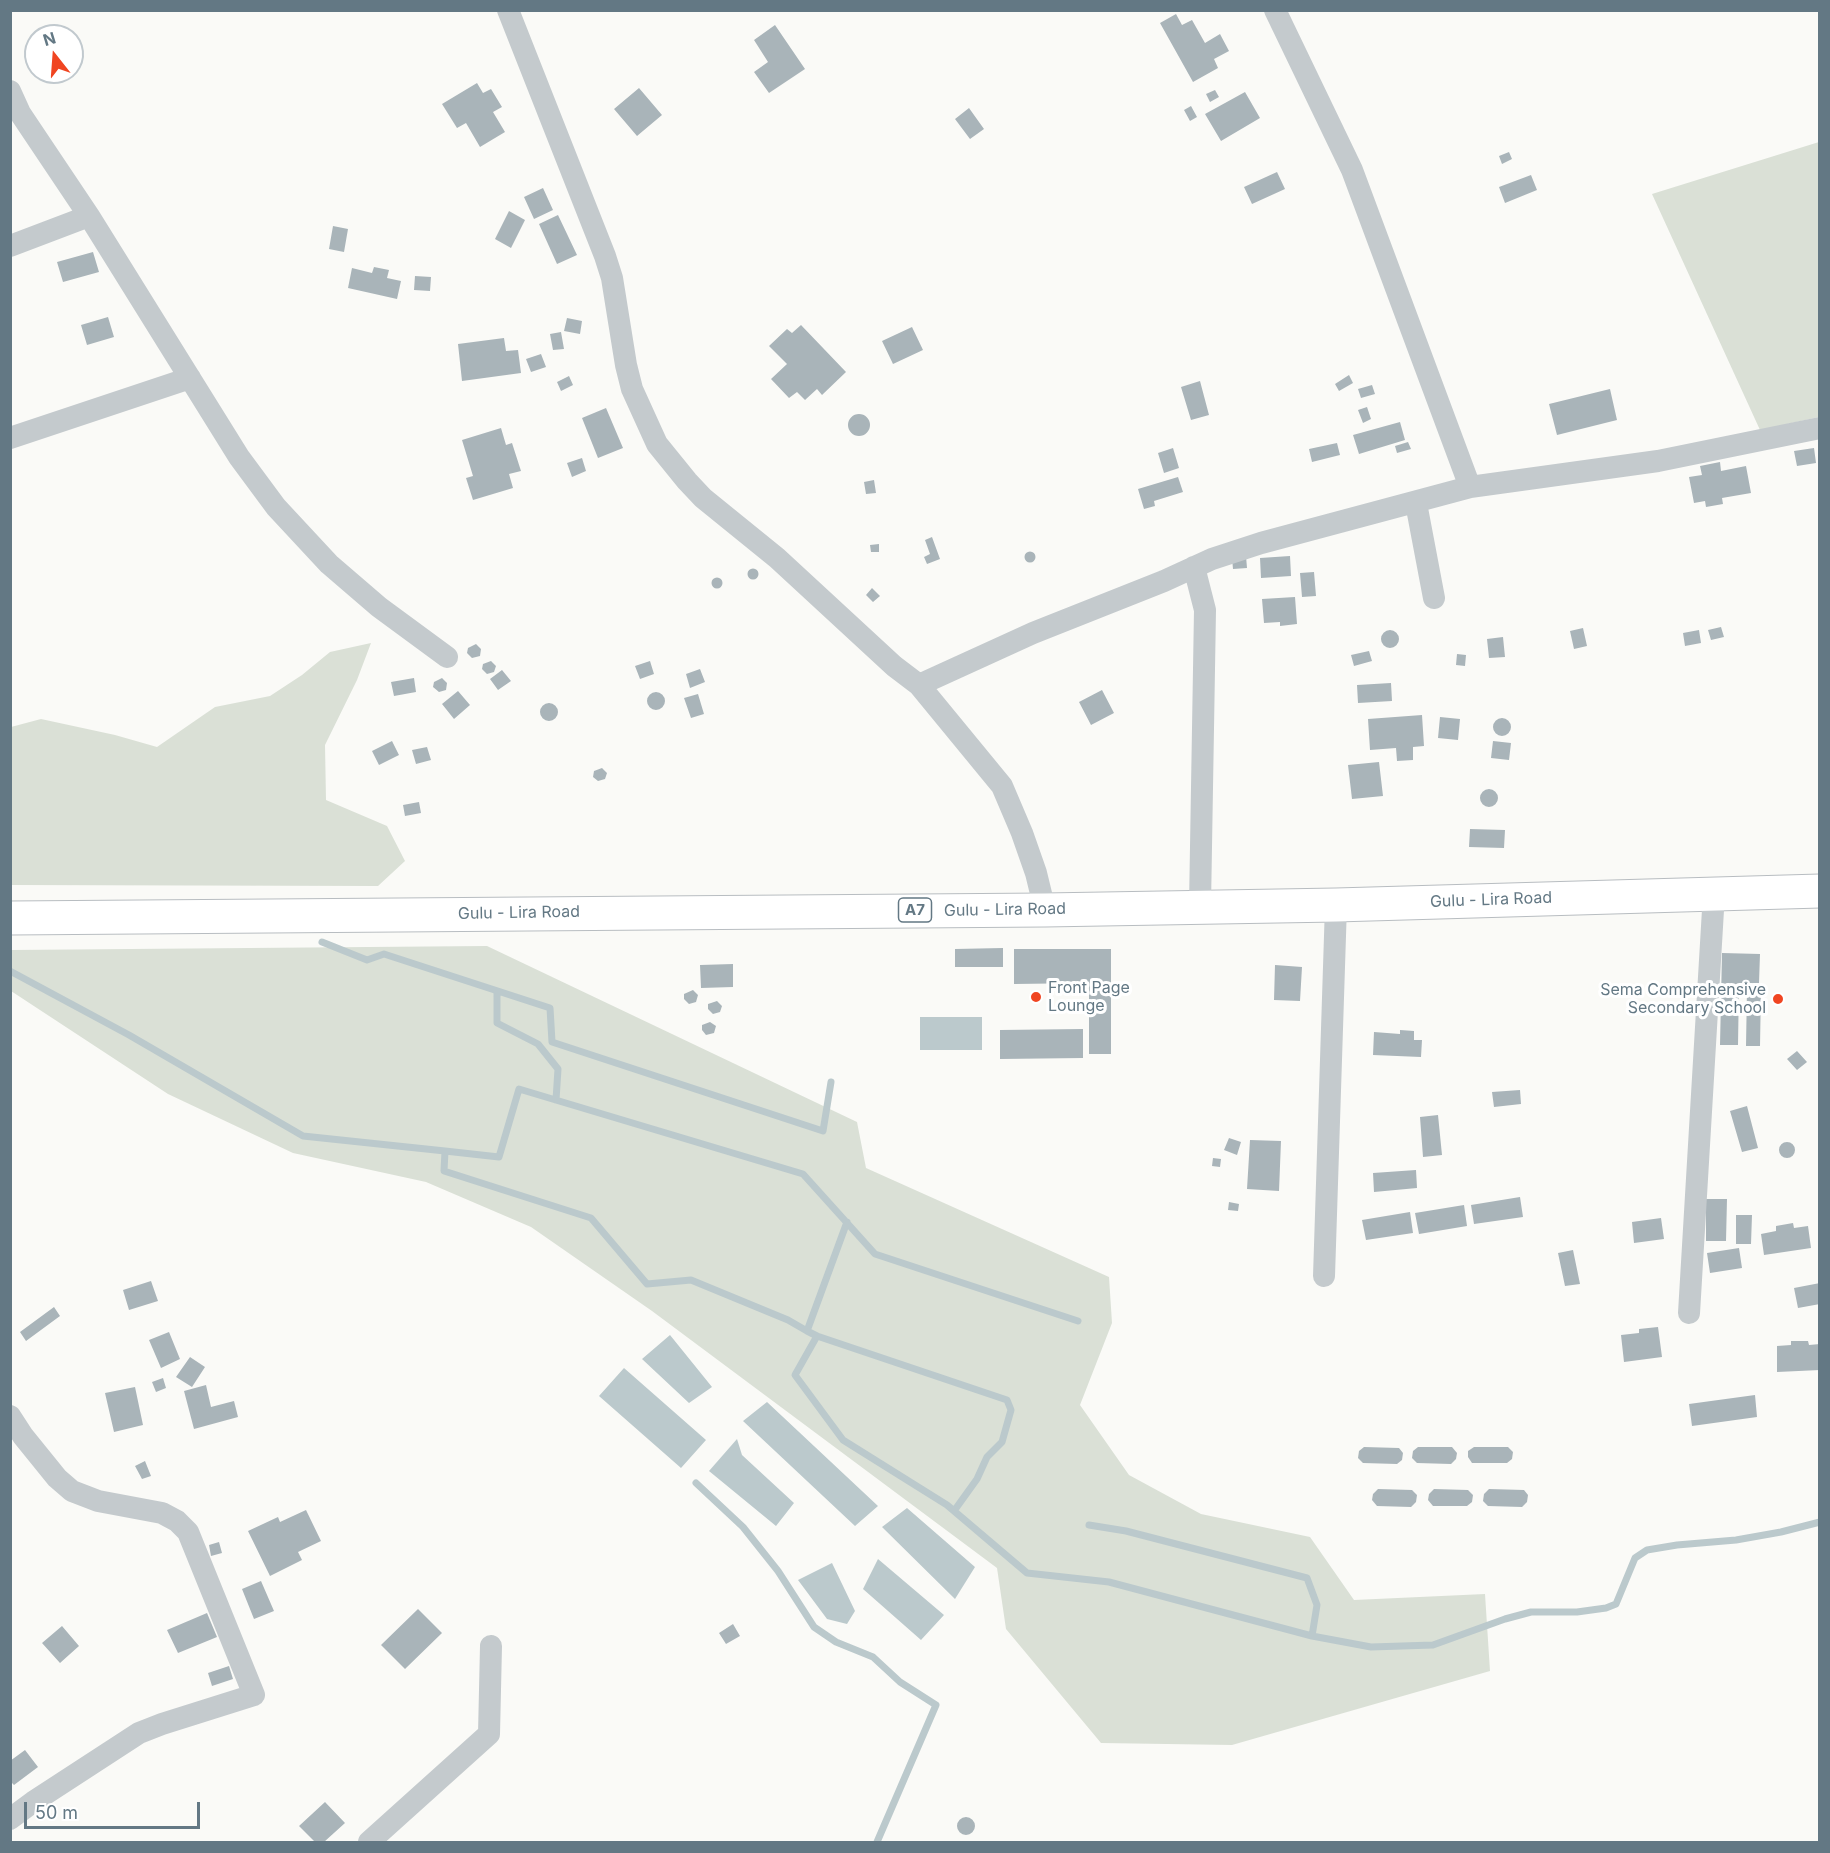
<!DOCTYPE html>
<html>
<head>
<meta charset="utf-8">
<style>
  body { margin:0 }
  #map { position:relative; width:1830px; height:1853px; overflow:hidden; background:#fafaf7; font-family:Inter,sans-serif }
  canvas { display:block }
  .frame { position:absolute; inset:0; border:12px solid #637884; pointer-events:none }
  .north { position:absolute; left:24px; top:24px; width:60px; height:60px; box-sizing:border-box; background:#fff; border:2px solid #c1c9ce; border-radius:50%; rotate:343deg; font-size:16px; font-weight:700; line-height:24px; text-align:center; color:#637884 }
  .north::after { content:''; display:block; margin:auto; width:21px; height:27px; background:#f04521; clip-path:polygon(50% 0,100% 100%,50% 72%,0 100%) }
  .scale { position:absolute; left:24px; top:1802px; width:176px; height:27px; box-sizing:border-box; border:3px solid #637884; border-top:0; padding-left:8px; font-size:18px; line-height:21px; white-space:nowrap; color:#637884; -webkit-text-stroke:4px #fff; paint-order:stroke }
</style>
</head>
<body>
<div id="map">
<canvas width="1830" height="1853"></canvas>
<div class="frame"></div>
<div class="north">N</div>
<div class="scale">50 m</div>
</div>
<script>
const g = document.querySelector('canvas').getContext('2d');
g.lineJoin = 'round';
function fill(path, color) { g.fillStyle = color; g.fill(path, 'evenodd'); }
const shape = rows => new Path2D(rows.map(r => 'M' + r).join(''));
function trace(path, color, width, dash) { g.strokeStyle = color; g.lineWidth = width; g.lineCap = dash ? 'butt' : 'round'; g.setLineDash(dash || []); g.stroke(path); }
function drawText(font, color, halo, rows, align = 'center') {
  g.font = font + ' Inter,sans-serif'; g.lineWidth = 6; g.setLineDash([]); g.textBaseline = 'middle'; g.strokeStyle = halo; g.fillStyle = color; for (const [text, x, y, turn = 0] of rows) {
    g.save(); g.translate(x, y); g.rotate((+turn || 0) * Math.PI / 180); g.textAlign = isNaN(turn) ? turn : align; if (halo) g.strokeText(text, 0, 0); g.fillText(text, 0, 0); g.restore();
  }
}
fill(shape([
  [1819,142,1819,417,1760,430,1652,194],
  [371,643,357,680,325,745,326,800,387,826,405,861,378,886,11,885,11,727,41,719,115,735,157,747,215,707,270,696,302,675,330,652],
  [487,946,857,1122,866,1168,1109,1277,1112,1323,1080,1405,1129,1475,1201,1514,1310,1537,1354,1600,1485,1594,1490,1671,1232,1745,1101,1743,1006,1629,997,1568,652,1311,531,1227,426,1182,293,1153,168,1094,11,991,11,950]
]), '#dae0d6');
fill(shape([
  [920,1017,982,1017,982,1050,920,1050],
  [670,1335,712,1387,689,1403,642,1359],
  [624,1368,706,1440,681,1468,599,1396],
  [767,1402,878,1506,855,1526,743,1421],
  [737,1439,742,1455,794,1503,776,1526,709,1471],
  [907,1508,975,1567,955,1599,882,1527],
  [878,1559,944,1615,921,1640,863,1589],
  [832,1563,855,1611,847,1624,827,1619,798,1580]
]), '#bbc9cc');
trace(shape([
  [322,942,367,960,384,954,550,1008,552,1042,823,1131,831,1082],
  [10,971,129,1035,303,1136,445,1151,444,1171,591,1218,647,1284,691,1280,788,1320,807,1331,817,1336,795,1375,843,1440,947,1505,1027,1573,1109,1582,1312,1636,1371,1647,1433,1645,1505,1619,1531,1612,1577,1612,1606,1608,1616,1604,1635,1558,1647,1550,1677,1545,1736,1540,1781,1532,1820,1522],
  [497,991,497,1023,538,1044,558,1069,556,1100],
  [445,1151,499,1157,519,1089,803,1174,875,1254,1078,1321],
  [807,1331,847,1222],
  [817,1336,1007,1400,1011,1410,1002,1442,987,1457,977,1479,954,1511],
  [696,1483,743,1527,778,1571,814,1627,836,1642,873,1657,900,1682,936,1705,877,1842],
  [1089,1525,1126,1531,1307,1578,1317,1605,1312,1636]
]), '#bbc9cc', 7);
fill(shape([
  [1176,14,1182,25,1192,20,1205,43,1220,34,1229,51,1214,59,1218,68,1193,82,1160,23],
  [775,25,805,69,769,93,754,72,768,62,754,40],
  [477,83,483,93,491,89,502,107,493,112,505,132,480,147,466,123,457,128,442,104],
  [639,88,662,115,637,136,614,109],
  [1215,90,1219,97,1210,102,1206,94],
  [1245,92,1260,118,1221,141,1205,114],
  [1191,106,1197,117,1190,121,1184,110],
  [969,108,984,129,970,139,955,119],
  [1509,152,1512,159,1502,164,1499,156],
  [1277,172,1285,189,1252,204,1244,187],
  [1531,175,1537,190,1505,203,1499,187],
  [543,188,553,210,534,219,524,197],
  [509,211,525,220,511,248,495,239],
  [558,215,577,255,557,264,539,224],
  [333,226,348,229,344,252,329,249],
  [93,252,99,272,63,282,57,262],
  [374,267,389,270,387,278,401,281,397,299,348,288,352,268,372,273],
  [415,276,431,277,430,291,414,290],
  [108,317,114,337,87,345,81,325],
  [567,318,582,321,580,334,564,331],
  [801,325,846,372,822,395,817,389,805,400,797,392,789,398,771,379,787,364,769,346,787,329,792,333],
  [912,327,923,350,893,364,882,341],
  [561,332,564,349,553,350,550,334],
  [504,338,506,351,518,350,521,373,462,381,458,344],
  [541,354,546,367,531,372,526,359],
  [1349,375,1353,383,1339,391,1335,384],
  [569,376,573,385,561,391,557,382],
  [1200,381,1209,415,1191,420,1181,387],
  [1372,385,1375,394,1361,398,1358,389],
  [1610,389,1617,420,1557,435,1549,404],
  [1367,407,1371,419,1363,423,1358,410],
  [606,408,623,448,598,458,582,418],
  '848 425a11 11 0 1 1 22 0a11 11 0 1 1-22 0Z',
  [1400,422,1405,440,1359,454,1353,435],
  [501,428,506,445,512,443,521,471,509,474,513,488,473,500,466,478,473,476,462,440],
  [1408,442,1411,449,1397,453,1395,446],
  [1337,443,1340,455,1312,462,1309,449],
  [1173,448,1179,468,1164,473,1158,453],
  [1814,448,1816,463,1797,466,1794,451],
  [582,458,586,471,572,477,567,463],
  [1720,462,1721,471,1746,466,1751,493,1722,498,1723,504,1706,507,1705,501,1694,503,1689,477,1702,475,1700,466],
  [1178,477,1183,492,1154,501,1155,506,1144,509,1138,489],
  [874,480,876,493,866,494,864,482],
  [932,537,940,559,927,564,924,557,930,554,925,540],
  [879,544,879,552,871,552,870,545],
  '1024.5 557a5.5 5.5 0 1 1 11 0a5.5 5.5 0 1 1-11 0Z',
  [1246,556,1247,568,1233,569,1232,558],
  [1290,556,1291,576,1261,578,1260,558],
  '747.5 574a5.5 5.5 0 1 1 11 0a5.5 5.5 0 1 1-11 0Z',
  [1314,572,1316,596,1302,597,1300,573],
  '711.5 583a5.5 5.5 0 1 1 11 0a5.5 5.5 0 1 1-11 0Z',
  [872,588,880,596,873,602,866,595],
  [1295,597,1297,624,1280,626,1280,622,1264,623,1262,599],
  [1721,627,1724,637,1711,640,1708,630],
  [1583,628,1587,646,1574,649,1570,631],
  [1699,630,1701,643,1685,646,1683,633],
  '1381 639a9 9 0 1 1 18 0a9 9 0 1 1-18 0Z',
  [1503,637,1505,657,1489,658,1487,639],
  [476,644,481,649,480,656,472,658,467,653,468,648],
  [1369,651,1372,661,1354,666,1351,655],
  [1457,654,1466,655,1465,666,1456,665],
  [491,661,496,666,494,672,487,674,482,669,483,664],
  [650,661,654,674,640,679,635,666],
  [700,669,705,682,690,688,686,674],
  [502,670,511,681,498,690,490,679],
  [414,678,416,692,394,696,391,682],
  [442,678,447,683,446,690,439,692,433,687,434,682],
  [1391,683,1392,701,1358,703,1357,685],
  [1102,690,1114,713,1091,725,1079,702],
  [458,691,470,705,454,719,442,704],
  '647 701a9 9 0 1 1 18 0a9 9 0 1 1-18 0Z',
  [698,694,704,714,691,718,684,698],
  '540 712a9 9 0 1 1 18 0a9 9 0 1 1-18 0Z',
  [1422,715,1424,746,1413,747,1413,760,1397,761,1396,748,1370,750,1368,719],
  [1440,717,1460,719,1458,740,1438,738],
  '1493 727a9 9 0 1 1 18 0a9 9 0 1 1-18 0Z',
  [392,741,399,755,379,765,372,751],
  [1493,741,1511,743,1509,760,1491,758],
  [427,747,431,760,416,764,412,750],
  [1379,762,1383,796,1352,799,1348,765],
  [602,768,607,773,605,779,598,781,593,777,594,771],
  '1480 798a9 9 0 1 1 18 0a9 9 0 1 1-18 0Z',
  [419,802,421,813,405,816,403,805],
  [1470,829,1505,830,1504,848,1469,847],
  [1003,948,1003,967,955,967,955,949],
  [1014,949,1111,949,1111,1054,1089,1054,1089,983,1014,984],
  [1722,953,1760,954,1759,983,1739,983,1738,1045,1720,1045],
  [733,964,733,987,701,988,700,965],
  [1275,965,1302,967,1300,1001,1274,1000],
  [1747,988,1761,988,1760,1046,1746,1046],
  [693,990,698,995,696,1002,689,1004,684,999,684,994],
  [717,1001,722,1006,720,1012,713,1014,708,1009,708,1004],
  [710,1022,716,1026,714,1033,706,1035,702,1030,702,1025],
  [1083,1029,1083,1058,1000,1059,1000,1030],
  [1400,1030,1414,1031,1414,1040,1422,1040,1421,1057,1373,1055,1374,1032,1400,1034],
  [1797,1051,1807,1062,1797,1070,1787,1059],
  [1520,1090,1521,1104,1494,1107,1492,1092],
  [1747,1106,1758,1148,1742,1152,1730,1111],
  [1438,1115,1442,1155,1423,1157,1420,1117],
  [1229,1138,1241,1142,1237,1155,1224,1150],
  [1250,1140,1281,1141,1279,1191,1247,1189],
  '1779 1150a8 8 0 1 1 16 0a8 8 0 1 1-16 0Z',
  [1213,1158,1221,1159,1220,1167,1212,1166],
  [1416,1170,1417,1188,1374,1192,1373,1173],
  [1520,1197,1523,1217,1474,1224,1471,1205],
  [1706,1199,1727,1199,1726,1241,1706,1241],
  [1229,1202,1239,1204,1238,1211,1228,1210],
  [1464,1205,1467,1226,1419,1234,1415,1213],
  [1410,1212,1413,1233,1366,1240,1362,1220],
  [1736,1215,1752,1215,1751,1244,1736,1244],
  [1661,1218,1664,1239,1634,1243,1632,1222],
  [1793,1223,1794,1228,1808,1226,1811,1248,1764,1255,1761,1234,1776,1231,1776,1226],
  [1739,1248,1742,1268,1710,1273,1707,1253],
  [1573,1250,1580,1284,1565,1286,1558,1253],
  [151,1281,158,1301,129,1310,123,1290],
  [1820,1283,1820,1304,1798,1308,1794,1288],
  [54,1307,60,1316,26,1341,20,1332],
  [1658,1327,1662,1357,1624,1362,1621,1335,1639,1333,1639,1329],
  [169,1332,180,1359,161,1368,149,1340],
  [1791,1341,1808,1341,1809,1345,1820,1344,1820,1370,1777,1372,1777,1346,1791,1345],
  [190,1357,205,1367,192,1387,176,1377],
  [163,1378,166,1388,156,1392,152,1382],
  [206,1385,211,1407,234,1401,238,1417,194,1429,184,1391],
  [135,1387,143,1425,114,1432,105,1393],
  [1755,1395,1757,1417,1692,1426,1689,1404],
  [1364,1447,1399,1448,1403,1453,1402,1460,1397,1464,1363,1463,1358,1458,1359,1451],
  [1418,1447,1452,1447,1457,1453,1456,1459,1451,1464,1417,1463,1412,1458,1413,1451],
  [1474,1447,1508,1447,1513,1452,1512,1459,1507,1463,1472,1463,1468,1457,1468,1451],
  [145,1461,151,1476,142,1479,135,1466],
  [1378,1489,1412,1490,1417,1495,1416,1502,1411,1507,1377,1506,1372,1500,1373,1494],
  [1434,1489,1468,1490,1473,1495,1472,1502,1467,1506,1433,1506,1428,1500,1429,1494],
  [1489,1489,1524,1490,1528,1495,1527,1502,1522,1507,1488,1506,1483,1501,1484,1494],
  [306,1510,321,1541,298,1552,302,1560,270,1576,248,1531,278,1517,280,1522],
  [219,1542,222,1553,211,1556,209,1545],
  [261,1581,274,1611,254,1619,242,1589],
  [418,1609,442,1633,405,1669,381,1645],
  [207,1613,217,1637,178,1653,167,1630],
  [733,1624,740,1636,726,1644,719,1633],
  [62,1626,79,1646,60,1663,42,1643],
  [229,1666,233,1679,212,1686,208,1673],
  [25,1750,38,1767,14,1785,10,1781,10,1761],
  [325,1802,345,1823,324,1842,315,1842,299,1826],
  '957 1826a9 9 0 1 1 18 0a9 9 0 1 1-18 0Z'
]), '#a9b4b9');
const primary = shape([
  [10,918,1045,910,1336,905,1820,891]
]);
trace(primary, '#b8bdc1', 35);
trace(shape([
  [508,10,605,256,612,278,626,365,632,389,657,444,687,481,703,498,777,558,894,666,919,685,1002,786,1022,833,1036,873,1045,910],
  [1275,10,1352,170,1470,487],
  [10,91,20,113,89,216,239,457,276,507,329,564,379,607,447,657],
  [10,246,89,216],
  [10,438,190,378],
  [1416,503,1434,598],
  [1194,567,1205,610,1200,906],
  [919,685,1033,633,1164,581,1212,559,1261,543,1470,487,1658,461,1820,428],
  [1324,1276,1336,905],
  [1689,1313,1714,893],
  [10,1416,23,1436,57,1478,72,1491,98,1501,162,1513,177,1521,188,1532,254,1695,162,1724,139,1733,33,1802,10,1819],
  [369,1842,489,1734,491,1646]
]), '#c4cacd', 22);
trace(primary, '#fff', 33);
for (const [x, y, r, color] of [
  [1036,997,6,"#f04521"],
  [1778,999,6,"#f04521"]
]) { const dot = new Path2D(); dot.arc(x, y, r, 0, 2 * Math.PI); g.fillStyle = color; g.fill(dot); trace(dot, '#fff', 2); }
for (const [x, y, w] of [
  [915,910,33]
]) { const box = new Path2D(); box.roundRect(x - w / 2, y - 12, w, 24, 4.5); g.fillStyle = '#fff'; g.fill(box); trace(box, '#637884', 1.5); }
drawText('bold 15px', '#637884', null, [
  ["A7",915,910]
]);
drawText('16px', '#637884', '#fff', [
  ["Gulu - Lira Road",1491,900,-2],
  ["Gulu - Lira Road",1005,910,-1],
  ["Gulu - Lira Road",519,913,-1]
]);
drawText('16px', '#637884', '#fff', [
  ["Front Page",1048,988],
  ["Lounge",1048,1006],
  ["Sema Comprehensive",1766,990,"right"],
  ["Secondary School",1766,1008,"right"]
], 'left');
</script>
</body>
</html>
